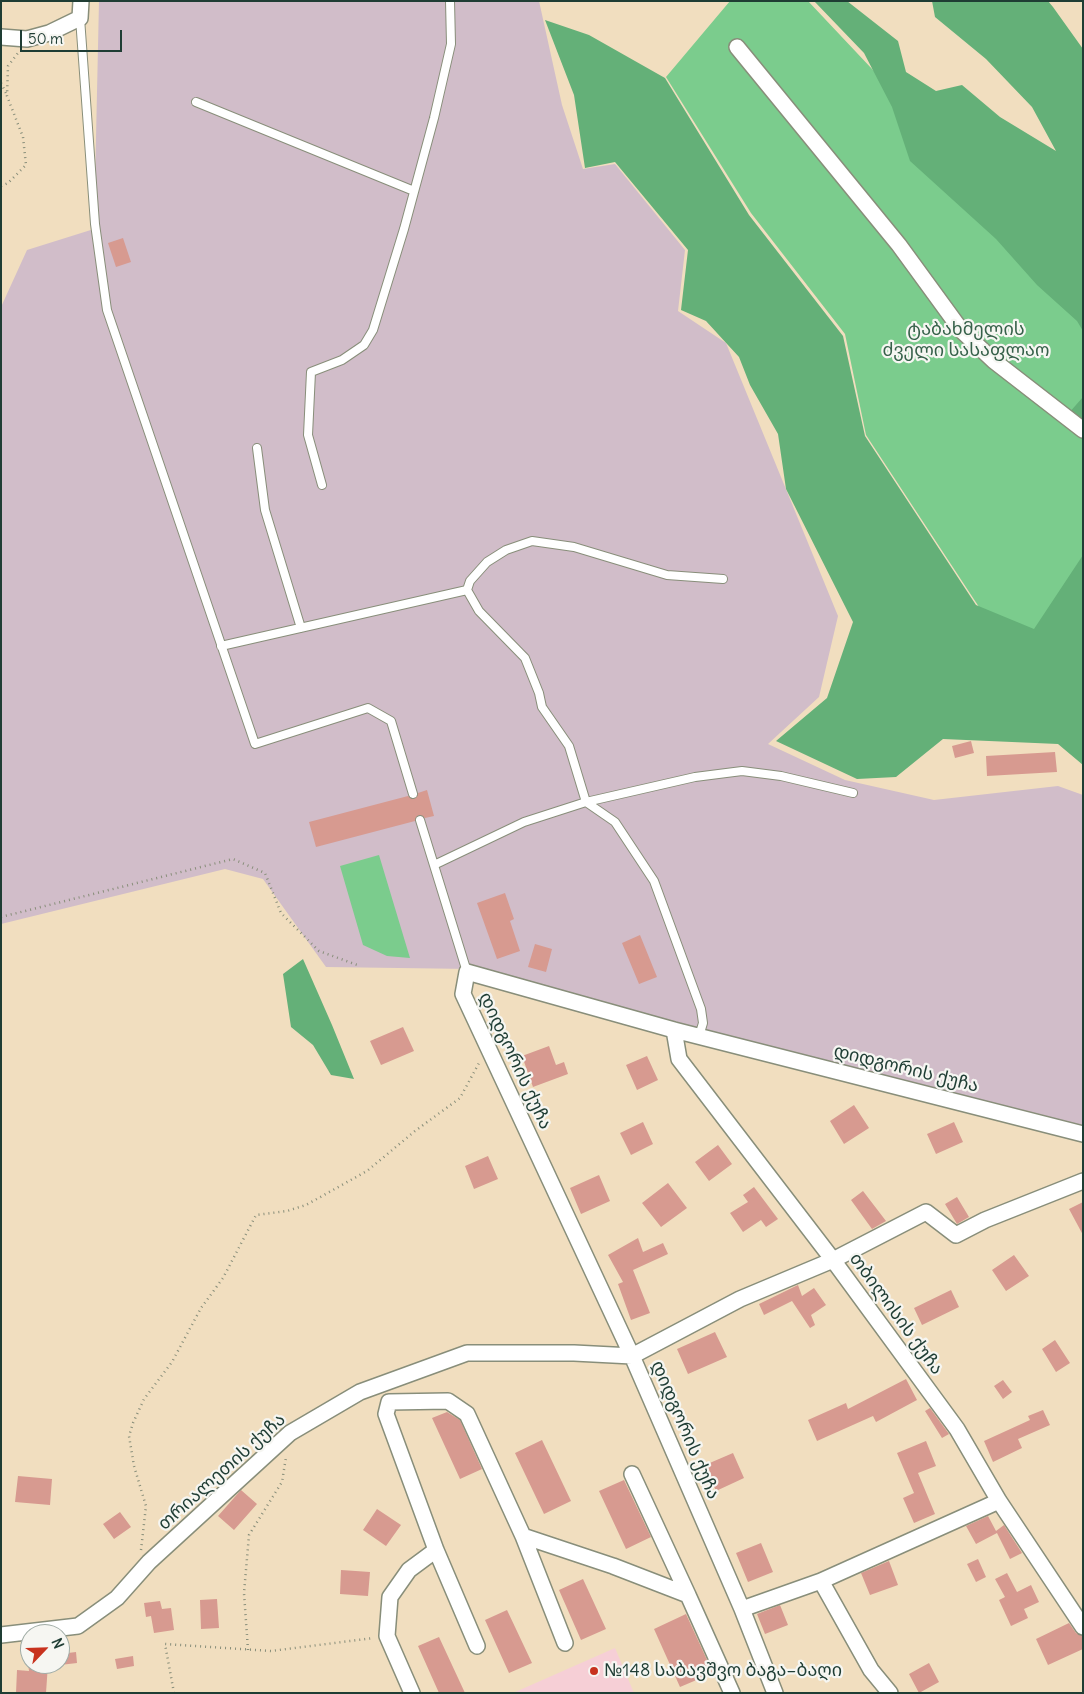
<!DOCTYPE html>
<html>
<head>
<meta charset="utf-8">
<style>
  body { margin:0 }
  #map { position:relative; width:1084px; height:1694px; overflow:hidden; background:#f1debf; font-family:Delius,sans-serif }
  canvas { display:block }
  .frame { position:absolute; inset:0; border:2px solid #1f3d34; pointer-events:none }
  .north { position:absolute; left:20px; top:1624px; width:50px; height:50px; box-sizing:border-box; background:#f6f6f2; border:1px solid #a0aca6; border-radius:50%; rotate:66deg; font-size:14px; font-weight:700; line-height:20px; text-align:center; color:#1f3d34 }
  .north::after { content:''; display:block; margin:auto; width:18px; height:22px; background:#c8321e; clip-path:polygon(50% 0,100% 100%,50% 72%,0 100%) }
  .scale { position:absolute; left:20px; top:30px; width:102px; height:22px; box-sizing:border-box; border:2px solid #1f3d34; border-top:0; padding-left:6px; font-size:15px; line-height:18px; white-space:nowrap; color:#1f3d34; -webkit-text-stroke:4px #f6f6f2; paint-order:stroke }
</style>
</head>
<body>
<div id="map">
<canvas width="1084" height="1694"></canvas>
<div class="frame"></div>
<div class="north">N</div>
<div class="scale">50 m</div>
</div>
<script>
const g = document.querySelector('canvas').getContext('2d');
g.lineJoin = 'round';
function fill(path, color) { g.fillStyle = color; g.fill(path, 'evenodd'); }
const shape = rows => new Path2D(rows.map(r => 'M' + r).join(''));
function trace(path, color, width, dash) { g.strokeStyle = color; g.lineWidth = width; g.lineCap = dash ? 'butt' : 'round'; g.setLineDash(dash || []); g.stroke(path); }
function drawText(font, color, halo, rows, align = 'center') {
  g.font = font + ' Delius,"Noto Sans Georgian",sans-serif'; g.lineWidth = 4.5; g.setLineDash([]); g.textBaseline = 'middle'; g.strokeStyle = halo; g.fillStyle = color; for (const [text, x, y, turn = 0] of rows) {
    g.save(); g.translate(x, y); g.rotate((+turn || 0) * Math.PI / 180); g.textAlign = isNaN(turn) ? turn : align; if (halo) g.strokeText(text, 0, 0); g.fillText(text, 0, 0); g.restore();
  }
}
fill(shape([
  [615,1648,634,1693,513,1693]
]), '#f6cfd6');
fill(shape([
  [99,1,539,1,562,105,583,169,615,164,685,250,678,311,726,343,838,616,819,697,768,744,845,780,934,800,1058,786,1083,795,1083,1133,471,969,326,967,263,879,225,869,1,924,1,307,27,250,94,229]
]), '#d1bdc9');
fill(shape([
  [730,1,808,1,1083,293,1083,601,1065,630,1002,642,866,435,845,334,751,213,666,77],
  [379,855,410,958,387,956,363,945,340,866]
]), '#7bcc8d');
fill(shape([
  [814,1,847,1,898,41,906,72,936,91,962,85,1000,117,1056,151,1032,107,986,59,935,17,932,1,1048,1,1053,7,1083,49,1083,331,1077,321,1037,285,996,239,910,161,892,107,864,53],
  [545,20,589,35,665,78,749,215,843,336,865,436,976,605,1034,629,1083,555,1083,765,1058,744,943,739,896,777,857,779,776,741,827,698,853,622,786,489,778,434,750,385,739,357,706,321,681,310,688,250,615,162,585,168,574,95],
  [1083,397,1083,440,1068,414],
  [303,959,332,1025,354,1079,331,1075,313,1045,291,1027,283,974]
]), '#64b078');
fill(shape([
  [123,238,131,262,116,267,108,243],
  [971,741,974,753,955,758,952,746],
  [1055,752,1057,772,987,776,986,756],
  [427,790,434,816,425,818,419,815,415,821,316,847,309,822,408,796,414,799,418,793],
  [505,893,514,919,510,921,520,951,497,959,477,903],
  [640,935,657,977,639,984,622,943],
  [535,944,552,949,546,972,528,967],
  [403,1027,414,1051,381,1065,370,1041],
  [549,1046,556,1065,564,1062,568,1074,533,1087,522,1056],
  [647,1056,658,1080,637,1090,626,1065],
  [854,1105,869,1128,844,1144,830,1121],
  [643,1122,653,1144,631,1155,620,1133],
  [954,1122,963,1142,936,1154,927,1134],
  [718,1145,732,1164,709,1181,695,1162],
  [488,1156,498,1179,474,1189,465,1166],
  [599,1175,610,1201,581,1214,570,1188],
  [668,1183,687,1208,661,1227,642,1203],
  [754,1187,778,1219,766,1227,761,1220,743,1232,730,1213,748,1202,743,1195],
  [863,1191,886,1221,872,1229,851,1200],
  [957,1197,969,1217,957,1224,945,1204],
  [1083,1202,1083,1235,1069,1209],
  [638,1238,643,1252,663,1243,668,1254,633,1270,650,1313,631,1320,618,1284,623,1282,608,1255],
  [1014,1255,1029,1276,1006,1291,992,1270],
  [798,1285,802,1296,814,1288,826,1305,811,1315,815,1325,810,1328,792,1301,764,1315,759,1304],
  [951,1290,959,1307,922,1325,914,1308],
  [715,1332,727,1357,688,1374,677,1349],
  [1055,1340,1070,1363,1056,1372,1042,1349],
  [906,1379,917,1400,876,1422,873,1416,817,1441,808,1420,846,1403,848,1409],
  [1003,1380,1012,1392,1003,1399,994,1386],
  [930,1408,949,1434,942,1438,925,1411],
  [1043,1410,1050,1425,1018,1439,1022,1448,993,1462,984,1441,1030,1420,1028,1416],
  [447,1412,460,1420,482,1469,460,1479,432,1418],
  [542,1440,571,1501,544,1514,515,1453],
  [926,1441,936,1466,918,1473,935,1514,914,1523,903,1498,914,1493,897,1453],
  [733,1453,744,1478,716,1491,705,1465],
  [18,1476,52,1479,50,1505,15,1502],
  [624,1480,651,1537,626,1549,599,1491],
  [241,1490,257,1504,234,1530,218,1516],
  [377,1509,401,1525,386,1546,363,1530],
  [120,1512,131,1527,114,1539,103,1524],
  [988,1516,996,1531,1004,1525,1022,1553,1010,1559,997,1533,976,1544,966,1526],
  [761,1543,773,1572,748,1582,736,1553],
  [978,1559,986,1577,976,1582,967,1564],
  [889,1561,898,1585,870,1595,861,1573],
  [341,1570,370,1572,368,1596,340,1594],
  [1007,1573,1017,1592,1031,1585,1039,1602,1024,1609,1028,1618,1011,1626,999,1600,1005,1597,995,1579],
  [583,1579,606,1629,581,1640,559,1590],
  [217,1599,219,1628,201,1629,200,1600],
  [160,1601,162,1609,171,1608,174,1630,154,1633,151,1616,146,1617,144,1603],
  [780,1605,788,1625,765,1634,757,1614],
  [507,1610,532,1663,509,1673,485,1620],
  [686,1614,713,1673,680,1687,654,1629],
  [1069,1623,1076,1633,1083,1636,1083,1649,1048,1665,1036,1639],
  [439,1637,465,1693,439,1693,418,1646],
  [76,1652,77,1663,60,1665,60,1654],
  [133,1656,134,1666,117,1669,115,1659],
  [929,1663,939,1682,919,1693,909,1674],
  [28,1664,48,1664,46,1693,16,1693,17,1670,29,1671]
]), '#d79a90');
const lane = shape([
  [80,18,95,224,107,310,255,744,368,708,391,721,413,794],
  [196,102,414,191],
  [257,448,265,510,301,628],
  [322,485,308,435,311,372,342,360,364,345,373,330,404,229,434,118,451,44,450,1],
  [221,646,467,590],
  [420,820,467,972],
  [434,865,524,822,586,802,695,777,742,771,781,776,853,793],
  [699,1036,703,1023,701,1009,654,881,615,822,586,802,569,746,542,707,539,693,525,658,479,611,467,590,470,581,487,562,506,550,532,541,574,547,667,575,723,579]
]);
const street = shape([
  [1,37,27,39,49,33,80,18,81,1],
  [737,47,899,245,961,330,994,361,1083,430],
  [674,1030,679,1059,833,1260,957,1429,999,1501,1083,1627],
  [632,1474,688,1595],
  [523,1536,565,1643],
  [821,1581,871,1670,890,1693],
  [742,1609,821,1581,999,1501],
  [1,1635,78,1626,117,1598,149,1562,290,1433,360,1392,467,1353,574,1353,632,1356,740,1299,833,1260,926,1212,956,1235,985,1220,1083,1181],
  [477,1646,436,1550,386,1414,389,1402,448,1401,467,1414,523,1536,613,1566,688,1595,732,1693],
  [412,1693,387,1636,390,1597,409,1570,436,1550],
  [775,1693,742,1609,632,1356,463,994,467,972,674,1030,1083,1134]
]);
trace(lane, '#888e7a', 10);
trace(street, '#888e7a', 18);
trace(shape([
  [1,83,7,95],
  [1,186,8,183,26,165,23,137,7,96,8,66,18,53],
  [1,917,233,859,265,873,281,913,319,951,360,966],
  [141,1550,146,1506,134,1466,129,1436,133,1423,144,1399,172,1362,201,1308,223,1278,256,1215,287,1211,306,1205,367,1171,415,1131,460,1098,479,1063],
  [248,1650,244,1593,249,1535,282,1482,286,1457],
  [174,1693,165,1644,271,1651,374,1638]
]), '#888e7a', 2.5, [1, 4]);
trace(lane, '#fff', 8);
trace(street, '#fff', 15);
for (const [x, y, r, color] of [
  [594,1671,5,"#c8321e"]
]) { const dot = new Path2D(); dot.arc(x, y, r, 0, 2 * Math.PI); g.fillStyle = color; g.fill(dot); trace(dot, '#f6f6f2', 2); }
drawText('18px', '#36614a', '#f6f6f2', [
  ["ტაბახმელის",966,330],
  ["ძველი სასაფლაო",966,351]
]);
drawText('18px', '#1f3d34', '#f6f6f2', [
  ["დიდგორის ქუჩა",515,1061,65],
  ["დიდგორის ქუჩა",906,1069,14],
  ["თბილისის ქუჩა",896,1314,54],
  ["დიდგორის ქუჩა",685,1430,67],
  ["თრიალეთის ქუჩა",222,1472,-42]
]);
drawText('18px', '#1f3d34', '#f6f6f2', [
  ["№148 საბავშვო ბაგა–ბაღი",604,1671]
], 'left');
</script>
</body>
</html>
